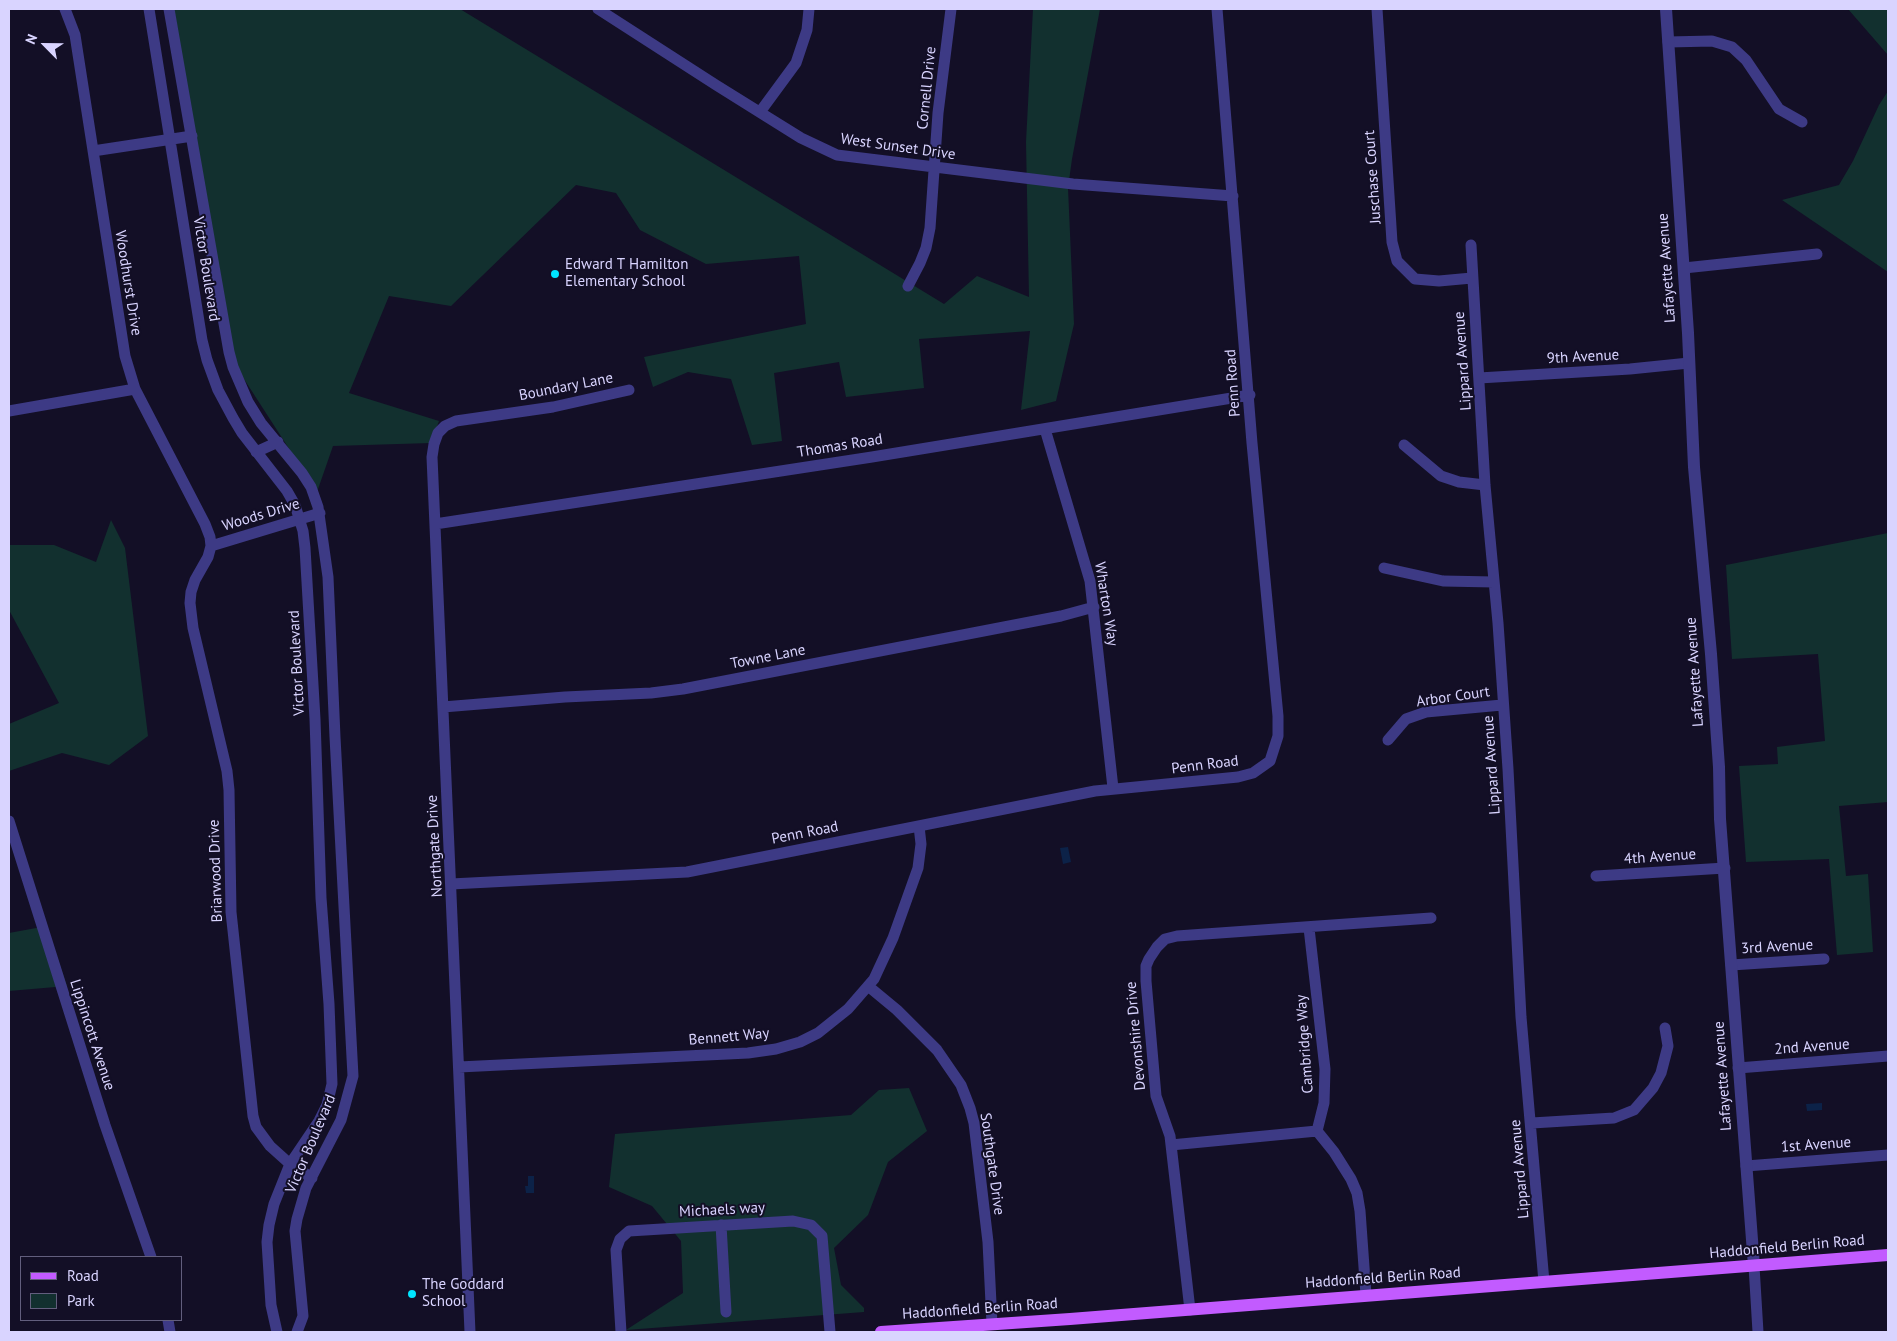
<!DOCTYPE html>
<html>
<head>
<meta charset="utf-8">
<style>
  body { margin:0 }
  #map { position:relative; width:1897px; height:1341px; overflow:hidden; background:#130f26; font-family:"PT Sans",sans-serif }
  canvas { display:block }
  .frame { position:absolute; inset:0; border:10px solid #d9d4ff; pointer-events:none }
  .legend { position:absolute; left:20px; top:1256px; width:162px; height:65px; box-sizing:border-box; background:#130f26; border:1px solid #625e7d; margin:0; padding:6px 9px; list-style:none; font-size:15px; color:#d9d4ff }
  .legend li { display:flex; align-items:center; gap:10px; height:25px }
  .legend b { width:25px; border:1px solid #625e7d }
  .north { position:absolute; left:20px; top:20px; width:50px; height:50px; -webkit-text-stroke:4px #130f26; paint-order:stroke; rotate:293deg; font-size:14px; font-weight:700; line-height:20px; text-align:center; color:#d9d4ff }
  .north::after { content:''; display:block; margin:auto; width:18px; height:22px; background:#d9d4ff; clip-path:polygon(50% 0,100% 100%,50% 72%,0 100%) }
</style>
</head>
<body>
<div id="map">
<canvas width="1897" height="1341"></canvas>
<div class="frame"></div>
<ul class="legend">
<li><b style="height:6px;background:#c25bff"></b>Road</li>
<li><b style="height:14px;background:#12302f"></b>Park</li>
</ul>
<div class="north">N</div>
</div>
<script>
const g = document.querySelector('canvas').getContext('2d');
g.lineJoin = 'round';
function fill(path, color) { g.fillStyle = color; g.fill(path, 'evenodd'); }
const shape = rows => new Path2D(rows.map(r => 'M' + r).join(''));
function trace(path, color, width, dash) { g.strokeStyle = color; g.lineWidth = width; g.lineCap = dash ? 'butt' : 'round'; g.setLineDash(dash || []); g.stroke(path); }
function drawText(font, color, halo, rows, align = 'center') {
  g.font = font + ' "PT Sans",sans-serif'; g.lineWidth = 4; g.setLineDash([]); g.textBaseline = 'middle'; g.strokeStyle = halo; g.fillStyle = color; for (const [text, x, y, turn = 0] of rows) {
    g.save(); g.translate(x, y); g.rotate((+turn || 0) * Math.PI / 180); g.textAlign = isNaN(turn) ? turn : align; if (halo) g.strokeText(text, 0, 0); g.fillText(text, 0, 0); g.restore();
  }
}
fill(shape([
  [174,9,460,9,944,304,977,276,1029,297,1026,142,1033,9,1100,9,1072,159,1068,188,1074,324,1056,401,1021,410,1030,331,919,339,924,388,846,397,839,362,774,373,782,441,752,445,731,379,688,372,653,387,644,357,806,324,799,256,706,264,640,230,616,193,576,185,451,306,389,296,349,393,439,421,431,443,333,446,317,492,233,362],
  [1848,9,1888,9,1888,55],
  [1888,91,1888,272,1782,200,1839,185,1853,161,1879,105],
  [111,520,125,548,148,736,109,765,62,753,9,771,9,724,59,703,9,610,9,545,54,545,96,562],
  [1888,533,1888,802,1839,806,1846,876,1868,874,1873,952,1837,955,1829,859,1746,862,1739,766,1778,764,1777,747,1825,741,1818,654,1732,659,1726,565],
  [47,926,67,986,9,991,9,933],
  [909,1088,927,1131,888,1162,868,1215,834,1248,841,1285,864,1308,864,1312,626,1330,683,1293,681,1241,652,1206,609,1187,615,1134,851,1115,879,1090]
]), '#12302f');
fill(shape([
  [1068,847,1071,862,1063,864,1060,848],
  [1822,1103,1822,1110,1807,1111,1806,1104],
  [528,1176,534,1176,534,1193,526,1193,525,1186,528,1186]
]), '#0c2248');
trace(shape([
  [65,9,75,35,125,356,135,389,205,524,210,537,211,546,208,557,195,580,191,592,190,603,193,628,227,771,229,790,231,912,253,1116,256,1127,270,1146,290,1164,312,1178],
  [149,9,202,340,207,360,218,390,233,418,242,433,287,491,295,505,303,531,305,548,315,719,321,898,329,1004,332,1084,327,1105,319,1121,290,1164,274,1204,269,1225,267,1242,271,1305,277,1332],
  [169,9,229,352,233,367,248,402,261,423,302,473,311,487,318,507,328,577,335,737,353,1076,341,1120,306,1188,297,1219,295,1231,303,1316,297,1332],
  [598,9,716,85,801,138,837,155,1073,184,1233,196],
  [1377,9,1392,242,1397,261,1415,279,1439,281,1472,278],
  [1668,42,1712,41,1732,47,1746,60,1779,109,1802,122],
  [760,112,796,63,807,30,809,9],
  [93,151,192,136],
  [1471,245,1485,485,1498,623,1508,769,1521,1017,1544,1282],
  [1684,268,1817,254],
  [908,286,920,263,926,248,930,228,938,113,951,9],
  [1479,378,1630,369,1689,363],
  [9,411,135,389],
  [1045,429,1090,581,1113,788],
  [1404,445,1441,476,1459,482,1485,485],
  [256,452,278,442],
  [435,524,872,457,1250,395],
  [211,546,320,513],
  [1384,568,1443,581,1494,582],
  [443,707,565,697,651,693,683,689,1061,616,1094,607],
  [1388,740,1406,719,1426,712,1502,705],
  [9,821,105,1125,151,1257],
  [1596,876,1725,868],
  [451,884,687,872,1095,791,1238,777,1253,773,1270,761,1278,736,1278,716,1252,443,1217,9],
  [1309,928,1325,1069,1324,1103,1317,1131],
  [1731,965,1824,959],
  [868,986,897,1010,937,1050,961,1085,970,1108,974,1123,988,1242,992,1324],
  [459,1067,748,1053,776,1049,800,1042,818,1033,848,1009,874,979,893,938,918,868,921,844,919,826],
  [1738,1068,1888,1056],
  [1532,1123,1614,1118,1634,1110,1653,1088,1661,1073,1668,1046,1665,1028],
  [1317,1131,1334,1152,1351,1179,1357,1193,1360,1211,1366,1295],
  [1171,1145,1317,1131],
  [1746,1166,1888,1155],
  [721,1225,726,1312],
  [1754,1266,1758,1332],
  [1190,1310,1170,1136,1156,1096,1146,981,1146,966,1149,959,1157,947,1165,939,1177,936,1431,918],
  [168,1320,170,1332],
  [470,1332,432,457,434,444,438,433,445,426,456,421,553,407,629,390],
  [621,1332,616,1250,620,1239,629,1231,793,1221,811,1225,822,1236,830,1332]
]), '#3d3a85', 11);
trace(shape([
  [1666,9,1688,333,1694,467,1711,654,1719,767,1720,819,1754,1266]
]), '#3d3a85', 12);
trace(shape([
  [881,1332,1070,1319,1888,1255]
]), '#c25bff', 12);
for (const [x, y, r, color] of [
  [555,274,5,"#00e5ff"],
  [412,1294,5,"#00e5ff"]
]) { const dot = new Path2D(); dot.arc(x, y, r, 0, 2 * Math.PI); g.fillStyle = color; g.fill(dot); trace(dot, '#130f26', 2); }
drawText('15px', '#d9d4ff', '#130f26', [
  ["Cornell Drive",927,88,-84],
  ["West Sunset Drive",898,147,8],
  ["Juschase Court",1373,177,-94],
  ["Lafayette Avenue",1667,268,-94],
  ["Victor Boulevard",206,269,81],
  ["Woodhurst Drive",128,283,81],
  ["9th Avenue",1583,357,-3],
  ["Lippard Avenue",1463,361,-94],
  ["Penn Road",1233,383,-94],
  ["Boundary Lane",566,387,-11],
  ["Thomas Road",840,446,-9],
  ["Woods Drive",261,515,-17],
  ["Wharton Way",1106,604,81],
  ["Towne Lane",768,657,-11],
  ["Victor Boulevard",297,663,-93],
  ["Lafayette Avenue",1695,672,-94],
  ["Arbor Court",1453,697,-8],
  ["Penn Road",1205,765,-7],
  ["Lippard Avenue",1492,765,-94],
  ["Penn Road",805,833,-11],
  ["Northgate Drive",435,846,-93],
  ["4th Avenue",1660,857,-4],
  ["Briarwood Drive",216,871,-92],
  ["3rd Avenue",1777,947,-3],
  ["Lippincott Avenue",92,1035,72],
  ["Devonshire Drive",1136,1036,-95],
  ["Bennett Way",729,1037,-5],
  ["Cambridge Way",1305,1044,-94],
  ["2nd Avenue",1812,1047,-4],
  ["Lafayette Avenue",1723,1076,-94],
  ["Victor Boulevard",311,1144,-67],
  ["1st Avenue",1816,1145,-4],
  ["Southgate Drive",992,1164,82],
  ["Lippard Avenue",1520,1169,-95],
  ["Michaels way",722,1210,-3],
  ["Haddonfield Berlin Road",1787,1247,-5],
  ["Haddonfield Berlin Road",1383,1278,-4],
  ["Haddonfield Berlin Road",980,1309,-4]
]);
drawText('15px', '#d9d4ff', '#130f26', [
  ["Edward T Hamilton",565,265],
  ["Elementary School",565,282],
  ["The Goddard",422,1285],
  ["School",422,1302]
], 'left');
</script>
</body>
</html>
